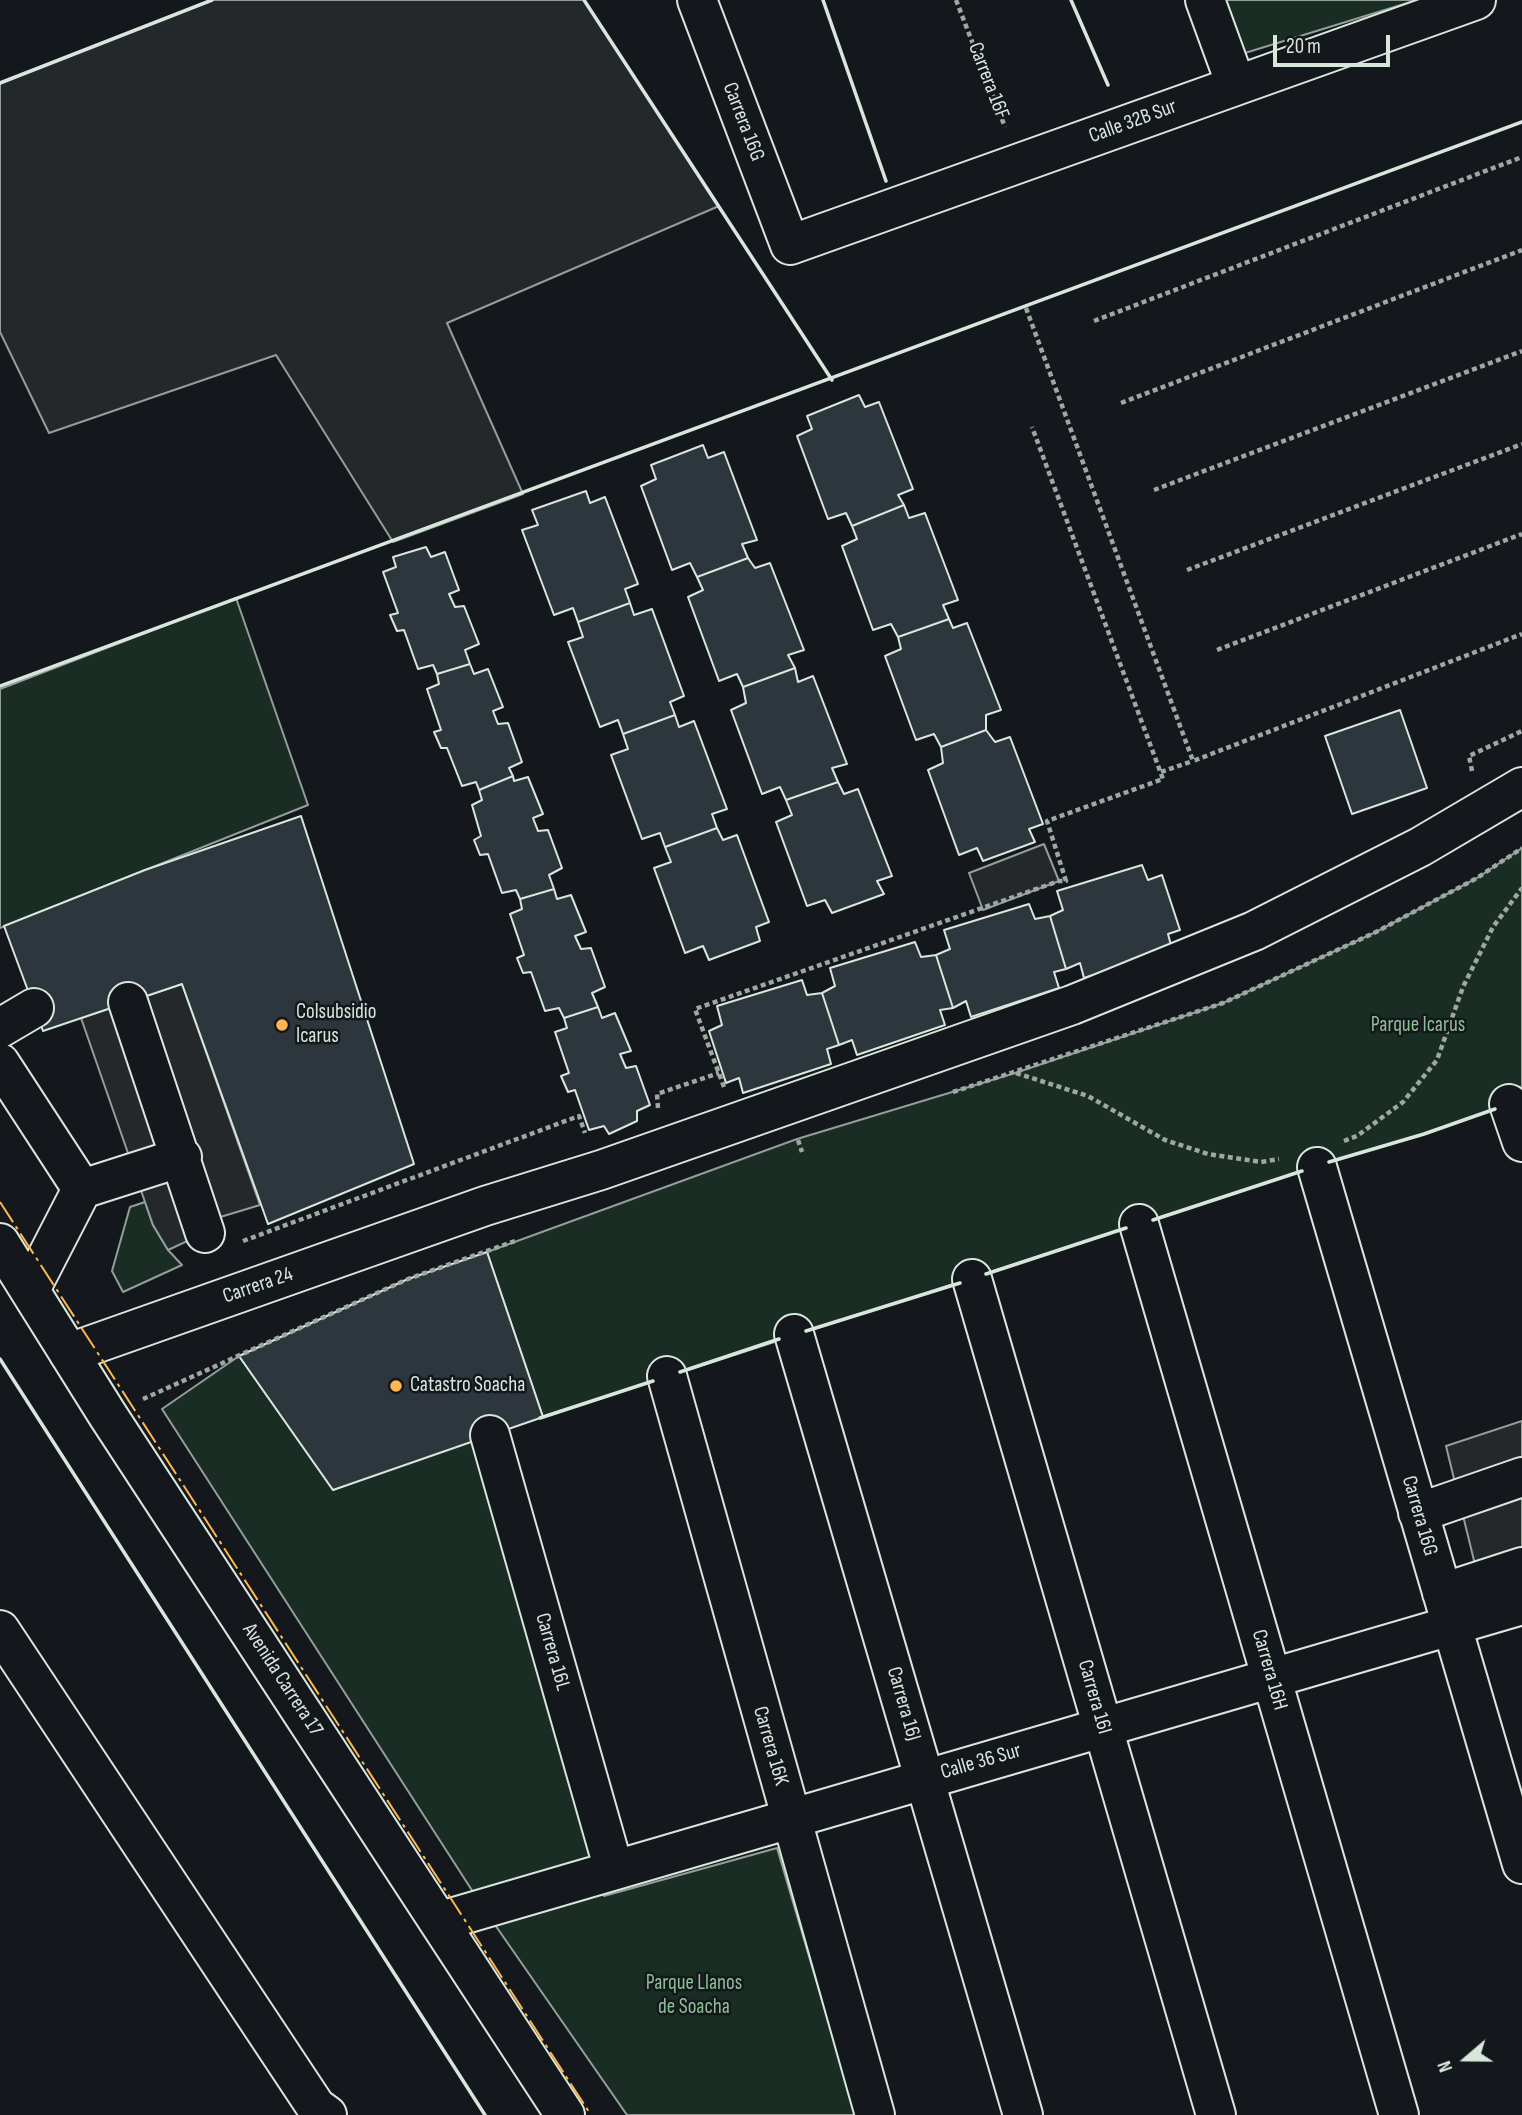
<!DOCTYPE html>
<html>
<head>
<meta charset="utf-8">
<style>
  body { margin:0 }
  #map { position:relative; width:1522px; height:2115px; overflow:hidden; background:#14181c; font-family:"Sofia Sans Condensed",sans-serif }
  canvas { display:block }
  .north { position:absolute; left:1431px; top:2024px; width:70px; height:70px; -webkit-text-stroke:5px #14181c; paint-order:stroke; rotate:250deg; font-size:19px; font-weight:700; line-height:28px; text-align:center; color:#d8e6dc }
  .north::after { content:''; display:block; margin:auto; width:24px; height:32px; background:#d8e6dc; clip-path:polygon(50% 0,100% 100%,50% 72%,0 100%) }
  .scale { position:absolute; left:1273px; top:35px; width:117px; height:32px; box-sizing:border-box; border:4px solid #d8e6dc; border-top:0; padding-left:9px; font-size:21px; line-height:24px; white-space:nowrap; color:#d8e6dc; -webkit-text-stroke:5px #14181c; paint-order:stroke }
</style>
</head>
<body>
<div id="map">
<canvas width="1522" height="2115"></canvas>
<div class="north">N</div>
<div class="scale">20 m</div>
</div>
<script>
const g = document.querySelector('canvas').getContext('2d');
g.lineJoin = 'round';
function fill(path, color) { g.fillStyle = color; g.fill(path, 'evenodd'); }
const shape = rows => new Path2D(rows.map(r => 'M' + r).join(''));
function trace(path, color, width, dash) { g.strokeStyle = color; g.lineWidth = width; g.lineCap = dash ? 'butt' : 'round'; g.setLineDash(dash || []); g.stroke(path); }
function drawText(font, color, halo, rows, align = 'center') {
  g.font = font + ' "Sofia Sans Condensed",sans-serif'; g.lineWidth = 5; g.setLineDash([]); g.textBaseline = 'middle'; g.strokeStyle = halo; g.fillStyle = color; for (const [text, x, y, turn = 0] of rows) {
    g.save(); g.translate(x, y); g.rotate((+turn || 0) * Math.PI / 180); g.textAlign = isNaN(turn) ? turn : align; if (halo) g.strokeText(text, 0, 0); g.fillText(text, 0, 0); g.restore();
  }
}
const green = shape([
  [1226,0,1417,0,1245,53,1226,0],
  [236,598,308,805,0,928,0,689,236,598],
  [1522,848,1522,1100,1424,1134,1345,1157,543,1417,487,1252,797,1139,1015,1073,1223,1003,1376,932,1477,878,1522,848],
  [145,1202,153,1225,168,1250,182,1265,123,1292,112,1271,130,1207,145,1202],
  [239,1356,333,1490,473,1438,604,1896,777,1848,856,2115,627,2115,484,1909,162,1409,239,1356]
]);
fill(green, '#1a2d24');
trace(green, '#939e99', 2);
const parking = shape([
  [212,0,584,0,719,206,447,323,523,494,393,542,276,355,49,433,0,332,0,83,212,0],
  [1044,844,1059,881,983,910,969,873,1044,844],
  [182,984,260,1205,217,1218,211,1230,168,1250,153,1225,81,1018,182,984],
  [1522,1421,1522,1583,1479,1581,1446,1446,1522,1421]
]);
fill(parking, '#24282b');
trace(parking, '#939e99', 2);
const building = shape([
  [859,395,865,407,879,402,913,489,898,495,904,505,852,526,846,513,828,519,797,436,812,429,807,416,859,395],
  [703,445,708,458,724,452,757,540,742,544,748,558,697,577,690,563,672,570,641,486,656,479,651,465,703,445],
  [586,491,590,503,605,497,638,584,625,589,630,603,578,622,573,608,554,615,522,530,538,525,532,510,586,491],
  [904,505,909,518,925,513,958,600,943,605,949,619,898,637,891,624,873,630,842,546,857,539,852,526,904,505],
  [426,547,431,557,445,552,459,590,449,594,455,607,464,606,479,644,465,650,470,664,437,674,433,665,418,669,404,630,397,631,390,615,398,613,383,572,396,567,393,557,426,547],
  [748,558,755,568,770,563,804,650,788,655,795,668,743,687,737,674,719,681,688,597,703,590,697,577,748,558],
  [630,603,634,615,652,609,684,696,670,702,675,715,623,734,618,720,600,727,568,642,583,637,578,622,630,603],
  [949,619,953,628,967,623,1001,710,986,715,986,730,941,747,934,734,916,740,885,656,901,649,898,637,949,619],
  [470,664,474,674,488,669,503,707,493,711,498,724,508,723,522,762,509,768,513,776,479,790,476,782,462,786,447,748,441,748,434,732,441,730,427,689,439,684,437,674,470,664],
  [795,668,798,682,813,676,847,764,832,768,838,782,786,800,780,787,762,794,731,710,746,703,743,687,795,668],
  [1400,710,1427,788,1352,814,1325,736,1400,710],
  [675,715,679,727,694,721,727,809,712,814,717,828,665,847,660,833,642,839,611,755,628,749,623,734,675,715],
  [986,730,995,742,1010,737,1043,824,1029,829,1035,842,983,861,977,848,959,855,928,770,943,763,941,747,986,730],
  [513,776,514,781,528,777,543,814,533,818,538,831,548,830,562,868,549,875,554,889,520,899,516,890,502,893,488,854,480,855,474,840,481,836,472,805,482,800,479,790,513,776],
  [838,782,844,794,858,789,892,876,877,881,884,894,832,913,825,900,807,906,776,822,792,815,786,800,838,782],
  [301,816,414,1164,268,1224,182,984,43,1031,4,926,145,870,301,816],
  [717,828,723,840,737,835,769,922,756,927,760,941,709,960,703,946,685,953,654,868,671,862,665,847,717,828],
  [1142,865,1148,880,1162,875,1180,930,1168,934,1172,949,1084,978,1080,963,1066,969,1050,916,1063,910,1057,891,1142,865],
  [554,889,557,899,571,895,586,932,575,936,581,949,591,948,605,987,592,993,598,1007,564,1018,559,1008,545,1011,531,972,523,973,517,958,524,955,510,914,522,909,520,899,554,889],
  [1029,904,1035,919,1050,916,1066,969,1054,972,1059,988,971,1017,966,1001,953,1008,936,955,950,949,944,930,1029,904],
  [915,942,921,957,936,955,953,1008,940,1010,945,1025,857,1055,852,1040,839,1045,822,993,835,986,830,968,915,942],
  [802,980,807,995,822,993,839,1045,827,1049,831,1064,743,1093,739,1078,726,1083,709,1031,722,1025,717,1006,802,980],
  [598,1007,602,1018,615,1013,631,1051,620,1054,626,1068,636,1066,650,1105,637,1111,637,1121,609,1134,604,1126,589,1130,575,1090,568,1092,561,1076,569,1073,555,1032,567,1028,564,1018,598,1007],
  [487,1252,543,1417,333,1490,239,1356,408,1279,487,1252]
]);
fill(building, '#2c363c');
trace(building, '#d8e6dc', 2);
const minor = shape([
  [697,0,790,245,1476,0],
  [1205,0,1236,85],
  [128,1002,205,1233],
  [0,1028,34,1008],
  [0,1063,82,1189,30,1290],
  [1509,1104,1522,1142],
  [1317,1167,1522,1864],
  [82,1189,182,1157],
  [1139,1224,1399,2115],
  [972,1279,1216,2115],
  [794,1334,1023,2115],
  [69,1353,485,1206,601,1170,1072,1005,1254,931,1420,847,1522,787],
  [667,1376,875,2115],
  [490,1435,614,1870],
  [1418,1513,1522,1477],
  [1442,1593,1522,1567],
  [0,1630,316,2107,327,2115],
  [441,1921,1522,1605]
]);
const major = shape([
  [0,1243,107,1414,565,2115]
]);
trace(minor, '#d8e6dc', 42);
trace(major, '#d8e6dc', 42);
trace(shape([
  [956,0,1005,127],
  [1026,308,1193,761,1522,634],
  [1094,321,1522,157],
  [1121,403,1522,250],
  [1154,490,1522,351],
  [1187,570,1522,444],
  [1217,650,1522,534],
  [1472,771,1469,756,1522,731],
  [1161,772,1193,761],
  [1016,1073,1088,1096,1165,1140,1208,1154,1261,1162,1279,1159],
  [724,1087,695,1009,1059,881,1066,881,1047,821,1163,779,1032,427],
  [953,1092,1223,1003,1376,932,1477,878,1522,848],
  [658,1108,657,1094,719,1073],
  [798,1140,802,1152],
  [1344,1141,1357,1136,1403,1102,1437,1060,1463,987,1493,927,1522,888],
  [243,1241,579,1116,585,1133],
  [143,1399,408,1279,515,1241]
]), '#9da8a2', 4.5, [5, 3.5]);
trace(minor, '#14181c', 38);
trace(major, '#14181c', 38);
trace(shape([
  [584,0,832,380],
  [823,0,886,181],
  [1071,0,1108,85],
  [0,83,212,0],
  [0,686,1522,122],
  [1329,1162,1424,1134,1495,1109],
  [1153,1220,1302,1171],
  [986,1274,1126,1228],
  [806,1331,960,1283],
  [0,1359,485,2115],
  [680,1372,779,1339],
  [540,1418,653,1381]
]), '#d8e6dc', 3.5);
trace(shape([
  [0,1202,591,2115]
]), '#ffb74d', 2, [24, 5, 3.5, 5]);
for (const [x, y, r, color] of [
  [282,1025,7,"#ffb74d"],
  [396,1386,7,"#ffb74d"]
]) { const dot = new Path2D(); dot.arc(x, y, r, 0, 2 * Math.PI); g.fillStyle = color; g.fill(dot); trace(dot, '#14181c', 2.5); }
drawText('21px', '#d8e6dc', '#14181c', [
  ["Carrera 16F",988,81,69],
  ["Carrera 16G",743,122,69],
  ["Calle 32B Sur",1133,122,-20],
  ["Carrera 24",258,1286,-19],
  ["Carrera 16G",1419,1516,74],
  ["Carrera 16L",552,1652,74],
  ["Carrera 16H",1269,1670,74],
  ["Avenida Carrera 17",282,1680,57],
  ["Carrera 16I",1094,1697,74],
  ["Carrera 16J",903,1704,74],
  ["Carrera 16K",770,1746,74],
  ["Calle 36 Sur",981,1762,-16]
]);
drawText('21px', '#d8e6dc', '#14181c', [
  ["Colsubsidio",296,1013],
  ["Icarus",296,1037],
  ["Catastro Soacha",410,1386]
], 'left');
drawText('21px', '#8ac095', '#14181c', [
  ["Parque Icarus",1418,1026],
  ["Parque Llanos",694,1984],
  ["de Soacha",694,2008]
]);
</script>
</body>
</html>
